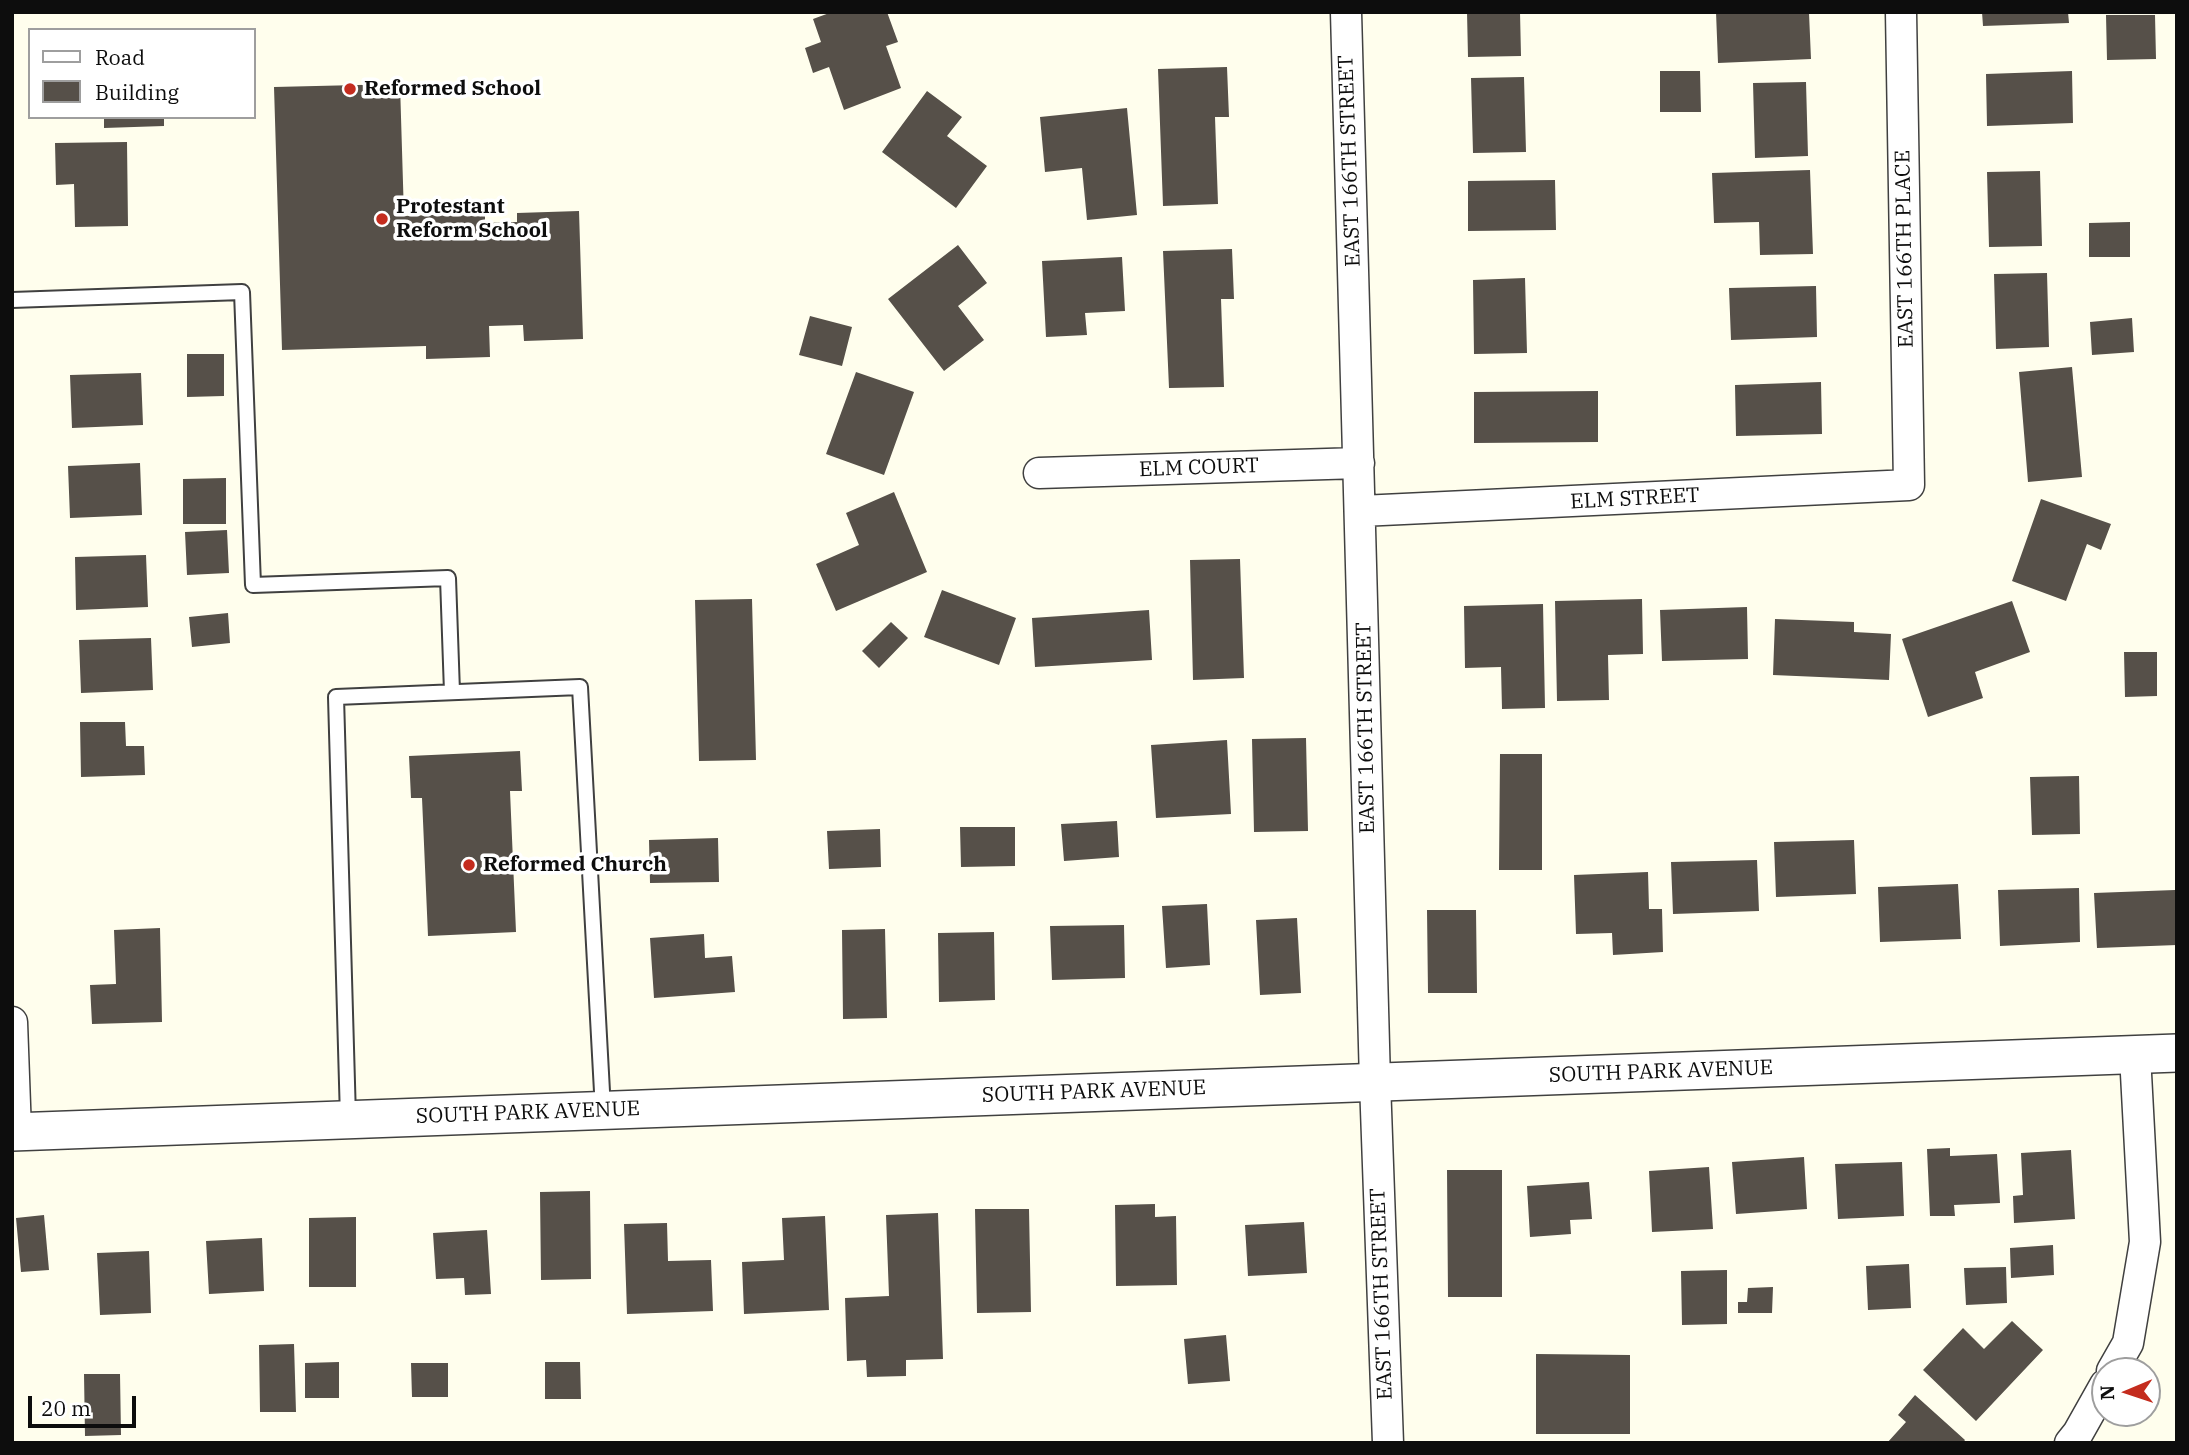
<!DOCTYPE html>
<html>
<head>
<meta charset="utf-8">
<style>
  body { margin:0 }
  #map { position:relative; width:2189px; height:1455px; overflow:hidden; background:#fffeed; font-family:"IBM Plex Serif",serif }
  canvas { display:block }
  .frame { position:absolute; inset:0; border:14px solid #0d0d0d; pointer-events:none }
  .legend { position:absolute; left:28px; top:28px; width:228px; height:91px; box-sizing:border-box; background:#fff; border:2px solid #9e9e9e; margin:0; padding:9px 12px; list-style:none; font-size:21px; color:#0d0d0d }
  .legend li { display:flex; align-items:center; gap:14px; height:35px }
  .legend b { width:35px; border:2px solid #9e9e9e }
  .north { position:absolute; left:2091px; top:1357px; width:70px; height:70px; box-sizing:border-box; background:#fff; border:2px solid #9e9e9e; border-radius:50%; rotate:268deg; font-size:19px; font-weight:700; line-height:28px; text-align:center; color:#0d0d0d }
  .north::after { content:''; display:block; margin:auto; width:24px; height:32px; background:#c42c1e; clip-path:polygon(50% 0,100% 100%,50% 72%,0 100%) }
  .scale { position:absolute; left:28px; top:1396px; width:108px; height:32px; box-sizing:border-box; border:4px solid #0d0d0d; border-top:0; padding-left:9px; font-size:21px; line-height:24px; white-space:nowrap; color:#0d0d0d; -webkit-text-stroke:5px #fff; paint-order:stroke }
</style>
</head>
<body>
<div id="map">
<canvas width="2189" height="1455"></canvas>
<div class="frame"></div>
<ul class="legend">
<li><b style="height:9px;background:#fff"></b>Road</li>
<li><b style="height:19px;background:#565049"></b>Building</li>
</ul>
<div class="north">N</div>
<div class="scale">20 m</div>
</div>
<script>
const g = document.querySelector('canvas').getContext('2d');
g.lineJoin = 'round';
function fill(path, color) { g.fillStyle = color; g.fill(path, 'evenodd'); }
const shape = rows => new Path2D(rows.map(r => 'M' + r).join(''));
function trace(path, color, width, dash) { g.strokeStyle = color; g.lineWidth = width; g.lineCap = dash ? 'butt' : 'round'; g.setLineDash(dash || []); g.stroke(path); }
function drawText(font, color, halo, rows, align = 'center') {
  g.font = font + ' "IBM Plex Serif",serif'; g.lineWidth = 7; g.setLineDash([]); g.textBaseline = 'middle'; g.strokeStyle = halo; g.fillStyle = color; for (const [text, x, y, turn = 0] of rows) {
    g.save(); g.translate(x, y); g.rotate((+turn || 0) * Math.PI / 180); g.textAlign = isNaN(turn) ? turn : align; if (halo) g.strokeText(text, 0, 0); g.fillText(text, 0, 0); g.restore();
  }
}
fill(shape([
  [832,12,887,12,898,42,886,46,901,88,844,110,829,67,813,73,805,48,821,42,813,19],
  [1467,12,1520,12,1521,56,1468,57],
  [1716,12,1809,13,1811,59,1718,63],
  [1982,12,2068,12,2069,23,1983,26],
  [2106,15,2155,15,2156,59,2107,60],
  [1227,67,1229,117,1215,117,1218,204,1163,206,1158,69],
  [1660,71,1700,71,1701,112,1660,112],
  [2072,71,2073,123,1987,126,1986,74],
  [1524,77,1526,152,1473,153,1471,78],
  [1806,82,1808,156,1755,158,1753,83],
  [400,84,404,216,485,213,485,223,517,222,517,213,579,211,583,339,524,341,523,325,489,326,490,357,426,359,426,346,282,350,274,87],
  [927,91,962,117,947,136,987,166,956,208,882,152],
  [1127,108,1137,215,1087,220,1082,168,1045,172,1040,117],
  [104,117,164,117,164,126,104,128],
  [127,142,128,226,75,227,74,184,56,185,55,143],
  [1810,170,1813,254,1760,255,1759,222,1714,223,1712,173],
  [2040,171,2042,246,1989,247,1987,172],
  [1555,180,1556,230,1468,231,1468,181],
  [2130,222,2130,257,2089,257,2089,223],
  [958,245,987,283,958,306,984,340,944,371,888,299],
  [1232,249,1234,299,1221,299,1224,387,1169,388,1163,251],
  [1122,257,1125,311,1085,313,1087,335,1046,337,1042,261],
  [2047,273,2049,347,1996,349,1994,274],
  [1525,278,1527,353,1474,354,1473,280],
  [1816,286,1817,337,1731,340,1729,288],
  [810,316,852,327,842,366,799,355],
  [2132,318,2134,352,2092,355,2090,322],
  [187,354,224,354,224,396,187,397],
  [2072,367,2082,477,2028,482,2019,372],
  [856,372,914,392,884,475,826,454],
  [141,373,143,425,72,428,70,375],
  [1821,382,1822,434,1736,436,1735,385],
  [1598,391,1598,442,1474,443,1474,392],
  [140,463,142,515,70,518,68,466],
  [226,478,226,524,183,524,183,479],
  [894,492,927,572,836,611,816,564,859,545,846,513],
  [2041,499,2111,524,2101,550,2087,544,2066,601,2012,581],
  [227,530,229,573,187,575,185,532],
  [146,555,148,607,76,610,75,557],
  [1240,559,1244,678,1193,680,1190,560],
  [942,590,1016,618,999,665,924,637],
  [752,599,756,760,699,761,695,600],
  [1642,599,1643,654,1608,655,1609,700,1557,701,1555,601],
  [2012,601,2030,652,1975,672,1983,698,1928,717,1902,639],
  [1543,604,1545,708,1502,709,1501,667,1465,668,1464,606],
  [1747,607,1748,659,1662,661,1660,610],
  [1149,610,1152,660,1035,667,1032,618],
  [228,613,230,643,192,647,189,617],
  [1775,619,1854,622,1854,632,1891,634,1889,680,1773,675],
  [891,622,908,638,879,668,862,651],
  [151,638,153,690,81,693,79,640],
  [2124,652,2157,652,2157,696,2125,697],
  [80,722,125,722,126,746,144,746,145,775,81,777],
  [1306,738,1308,831,1254,832,1252,739],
  [1227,740,1231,814,1156,818,1151,745],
  [520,751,522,791,510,791,516,932,428,936,422,798,411,798,409,756],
  [1500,754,1542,754,1542,870,1499,870],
  [2079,776,2080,834,2032,835,2030,777],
  [1117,821,1119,857,1064,861,1061,824],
  [960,827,1015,827,1015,866,961,867],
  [880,829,881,867,829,869,827,831],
  [718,838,719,882,650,883,649,840],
  [1854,840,1856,894,1776,897,1774,842],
  [1757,860,1759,911,1673,914,1671,862],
  [1648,872,1649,909,1662,909,1663,952,1613,955,1612,933,1576,934,1574,875],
  [1958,884,1961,939,1880,942,1878,887],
  [2079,888,2080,942,2000,946,1998,890],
  [2175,890,2177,945,2097,948,2094,893],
  [1207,904,1210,965,1166,968,1162,906],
  [1427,910,1476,910,1477,993,1428,993],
  [1297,918,1301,993,1260,995,1256,920],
  [1124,925,1125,978,1052,980,1050,926],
  [160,928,162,1022,92,1024,90,985,116,984,114,930],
  [885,929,887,1018,843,1019,842,930],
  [994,932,995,1000,939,1002,938,933],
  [704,934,705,958,732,956,735,992,654,998,650,938],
  [1950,1148,1950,1156,1997,1154,2000,1203,1954,1205,1955,1216,1930,1216,1927,1149],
  [2071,1150,2075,1219,2014,1223,2013,1196,2023,1195,2021,1153],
  [1804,1157,1807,1209,1736,1214,1732,1162],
  [1902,1162,1904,1216,1838,1219,1835,1164],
  [1709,1167,1713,1229,1652,1232,1649,1171],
  [1447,1170,1502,1170,1502,1297,1448,1297],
  [1589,1182,1592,1219,1570,1220,1571,1234,1530,1237,1527,1186],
  [590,1191,591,1279,541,1280,540,1192],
  [1155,1204,1155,1217,1176,1216,1177,1285,1116,1286,1115,1205],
  [975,1209,1029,1209,1031,1312,977,1313],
  [938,1213,943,1359,906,1360,906,1376,867,1377,866,1360,847,1361,845,1298,889,1296,886,1215],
  [44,1215,49,1270,21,1272,16,1218],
  [825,1216,829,1310,744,1314,742,1262,784,1260,782,1218],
  [356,1217,356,1287,309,1287,309,1218],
  [1304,1222,1307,1273,1248,1276,1245,1225],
  [667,1223,668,1261,711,1260,713,1311,627,1314,624,1224],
  [487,1230,491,1294,465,1295,464,1278,436,1279,433,1233],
  [262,1238,264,1291,209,1294,206,1241],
  [2053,1245,2054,1275,2011,1278,2010,1248],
  [149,1251,151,1313,100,1315,97,1253],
  [1909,1264,1911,1308,1868,1310,1866,1266],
  [2006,1267,2007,1303,1966,1305,1964,1268],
  [1727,1270,1727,1324,1682,1325,1681,1271],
  [1773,1287,1772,1313,1738,1313,1738,1302,1747,1302,1748,1288],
  [2012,1321,2043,1350,1976,1421,1923,1370,1963,1328,1984,1349],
  [1226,1335,1230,1381,1188,1384,1184,1339],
  [294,1344,296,1412,260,1412,259,1345],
  [1536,1354,1630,1355,1630,1434,1536,1434],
  [339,1362,339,1398,305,1398,305,1363],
  [545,1362,580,1362,581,1399,545,1399],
  [411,1363,448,1363,448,1397,412,1397],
  [84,1374,120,1374,121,1435,85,1436],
  [1915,1395,1965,1440,1963,1443,1887,1443,1906,1422,1898,1415]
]), '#565049');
const service = shape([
  [12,300,242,292,253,585,448,578,452,692],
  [348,1118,336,697,580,687,603,1110]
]);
const minor = shape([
  [1346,12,1375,1082,1388,1443],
  [1039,473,1359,463],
  [1361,511,1909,485,1901,12],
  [12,1022,16,1132],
  [2112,1371,2128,1343,2145,1242,2135,1055],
  [2070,1443,2078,1433,2105,1385]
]);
const tertiary = shape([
  [12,1132,2177,1053]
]);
trace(service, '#404040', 18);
trace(minor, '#404040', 33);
trace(tertiary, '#404040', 40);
trace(service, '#fff', 14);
trace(minor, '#fff', 30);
trace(tertiary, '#fff', 37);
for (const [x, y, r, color] of [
  [350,89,7,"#c42c1e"],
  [382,219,7,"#c42c1e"],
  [469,865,7,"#c42c1e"]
]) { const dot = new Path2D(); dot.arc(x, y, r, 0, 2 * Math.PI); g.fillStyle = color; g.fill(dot); trace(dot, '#fff', 2.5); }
drawText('bold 21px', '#0d0d0d', '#fff', [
  ["Reformed School",364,89],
  ["Protestant",396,207],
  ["Reform School",396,231],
  ["Reformed Church",483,865]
], 'left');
drawText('21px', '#0d0d0d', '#fff', [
  ["EAST 166TH STREET",1350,161,-92],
  ["EAST 166TH PLACE",1905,249,-91],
  ["ELM COURT",1199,468,-2],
  ["ELM STREET",1635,499,-3],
  ["EAST 166TH STREET",1366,728,-91],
  ["SOUTH PARK AVENUE",1661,1072,-2],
  ["SOUTH PARK AVENUE",1094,1092,-2],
  ["SOUTH PARK AVENUE",528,1113,-2],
  ["EAST 166TH STREET",1382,1294,-92]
]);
</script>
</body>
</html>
